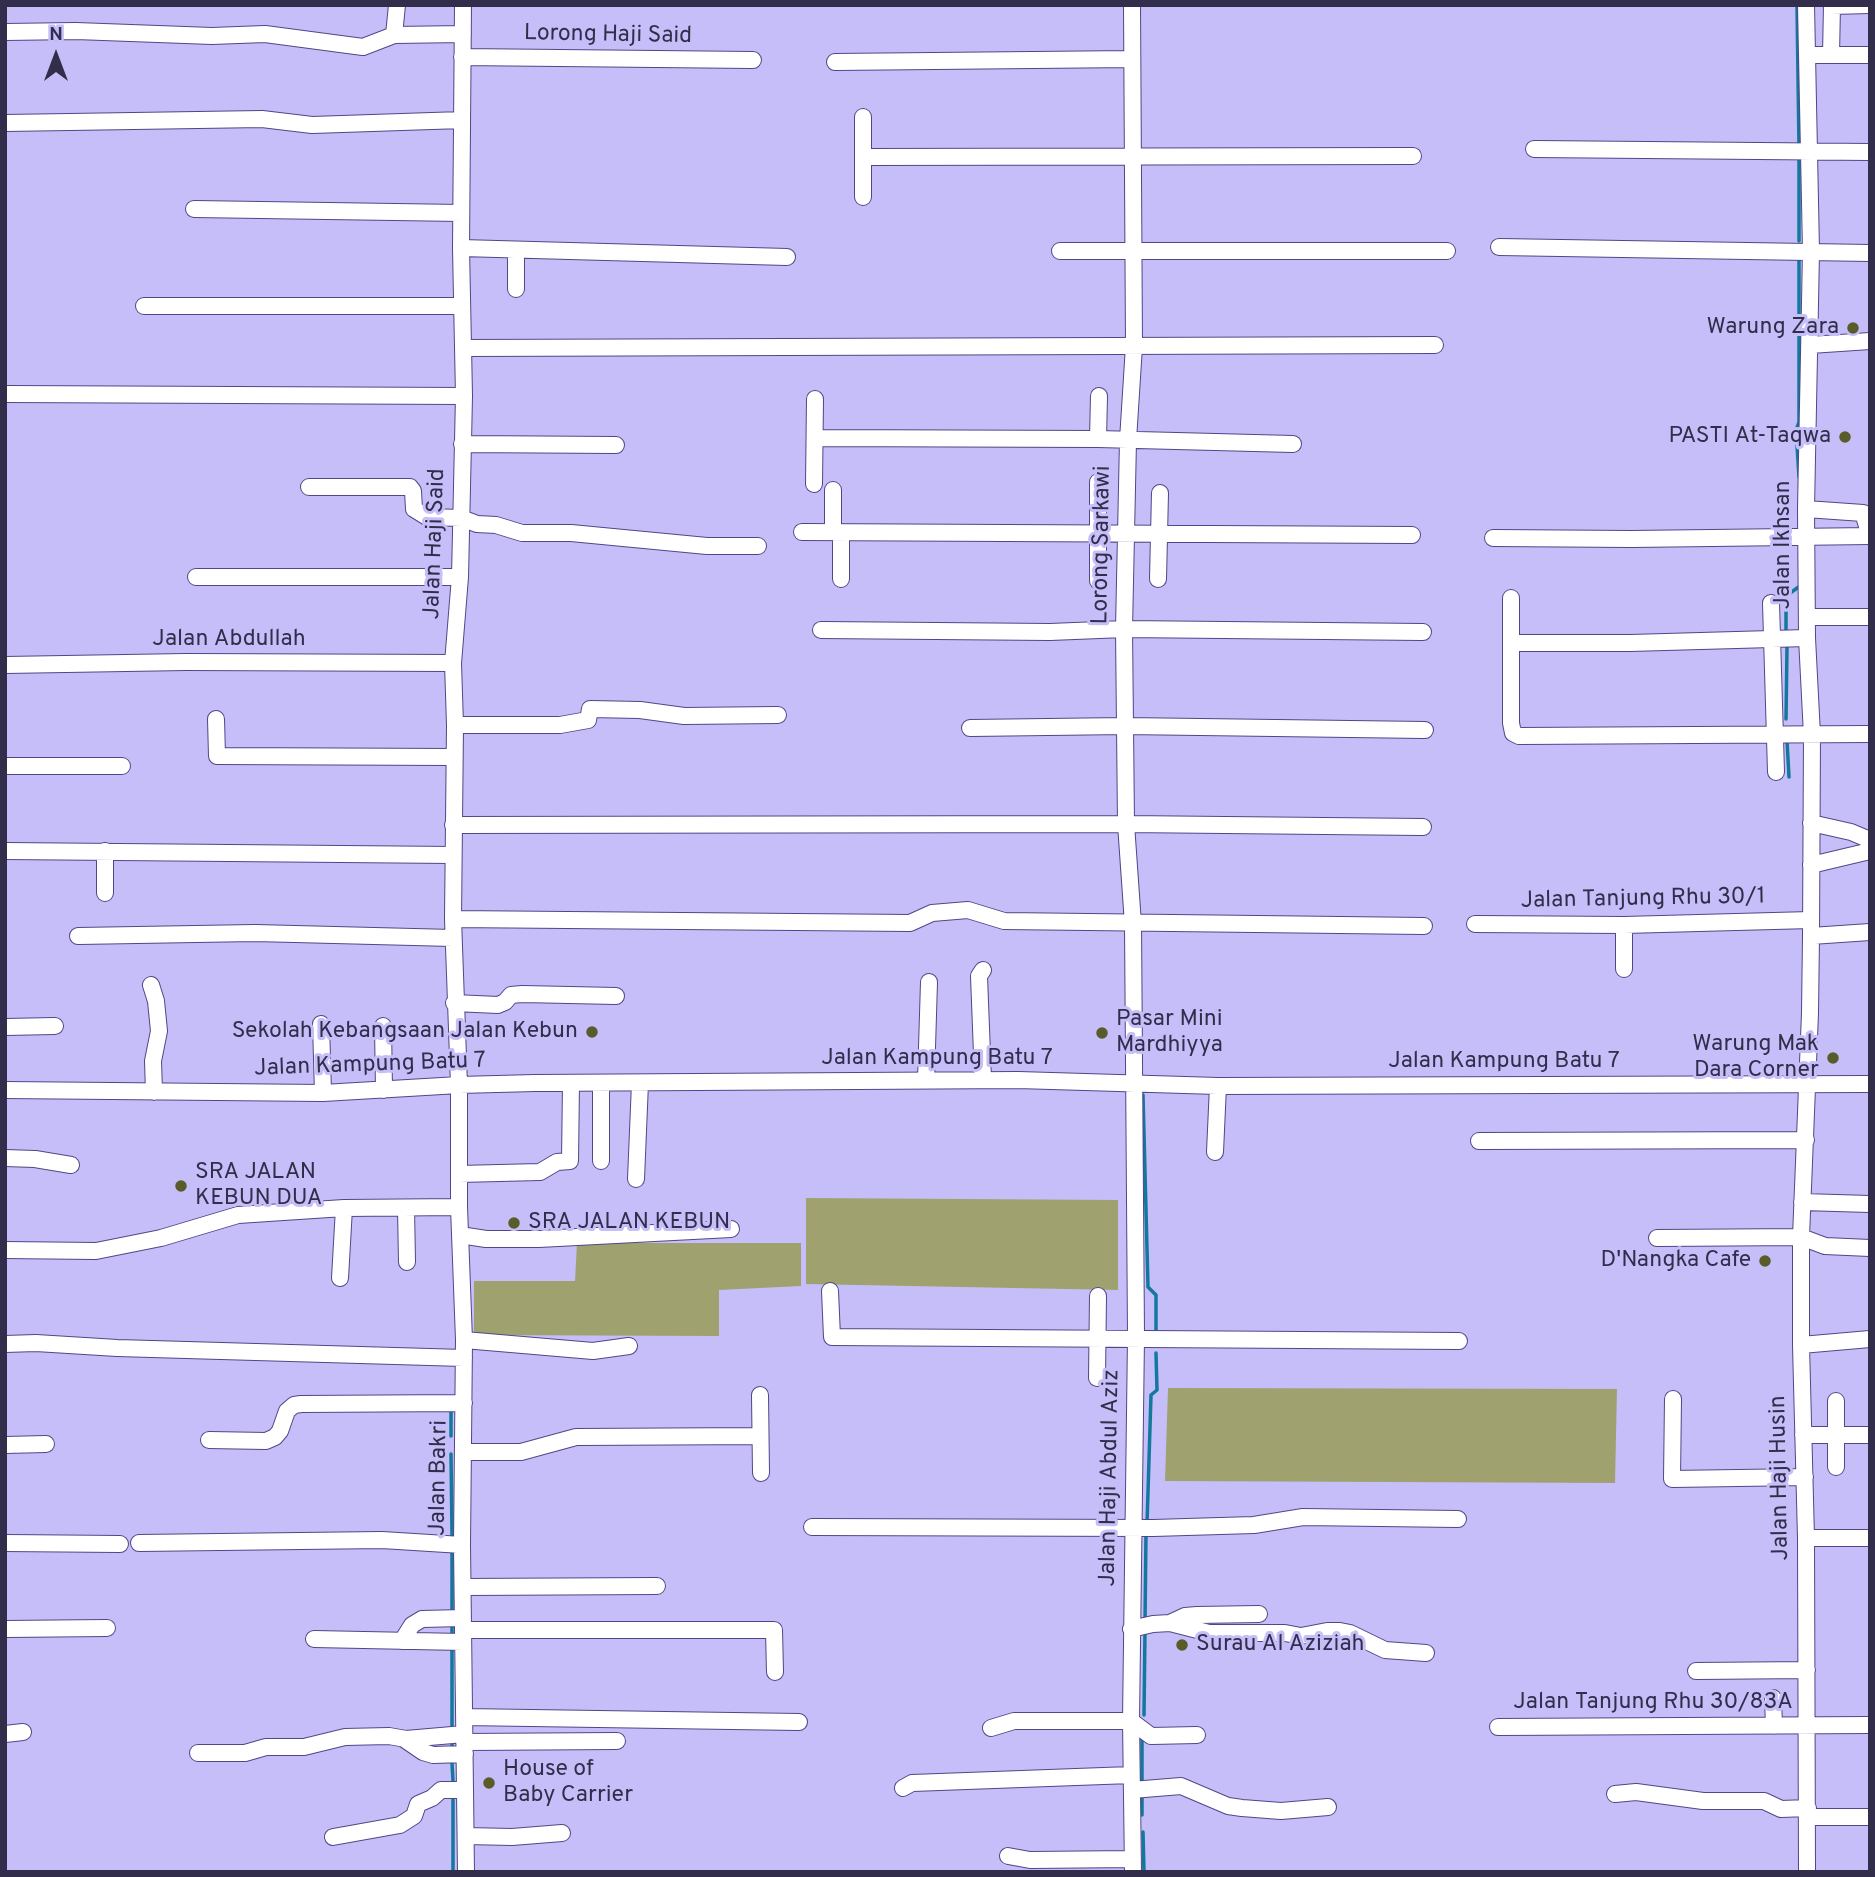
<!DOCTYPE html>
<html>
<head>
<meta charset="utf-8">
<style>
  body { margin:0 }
  #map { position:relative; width:1875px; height:1877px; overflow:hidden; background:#c6bef9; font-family:Overpass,sans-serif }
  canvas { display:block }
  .frame { position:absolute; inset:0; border:7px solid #322d4a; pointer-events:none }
  .north { position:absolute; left:21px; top:21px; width:70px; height:70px; -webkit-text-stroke:5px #c6bef9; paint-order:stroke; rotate:0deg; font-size:19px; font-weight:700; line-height:28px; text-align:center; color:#322d4a }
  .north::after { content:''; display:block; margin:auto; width:24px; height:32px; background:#322d4a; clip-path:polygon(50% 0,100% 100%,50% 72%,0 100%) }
</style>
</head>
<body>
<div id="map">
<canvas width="1875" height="1877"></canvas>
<div class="frame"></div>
<div class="north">N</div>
</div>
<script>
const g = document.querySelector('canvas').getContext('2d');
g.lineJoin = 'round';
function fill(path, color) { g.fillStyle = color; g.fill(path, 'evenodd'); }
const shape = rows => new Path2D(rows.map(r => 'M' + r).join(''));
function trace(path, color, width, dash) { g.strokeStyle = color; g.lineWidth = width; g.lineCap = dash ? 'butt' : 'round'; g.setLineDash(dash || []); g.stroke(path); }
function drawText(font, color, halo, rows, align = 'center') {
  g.font = font + ' Overpass,sans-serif'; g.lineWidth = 6; g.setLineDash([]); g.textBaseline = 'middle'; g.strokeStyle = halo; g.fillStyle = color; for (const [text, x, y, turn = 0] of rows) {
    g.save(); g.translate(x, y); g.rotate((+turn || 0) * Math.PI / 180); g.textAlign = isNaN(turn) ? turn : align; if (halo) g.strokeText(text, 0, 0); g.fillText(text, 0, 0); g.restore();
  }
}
fill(shape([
  [806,1198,1118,1200,1118,1290,806,1284],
  [577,1243,801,1243,801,1286,719,1290,719,1336,474,1335,474,1281,575,1281],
  [1168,1388,1617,1389,1615,1483,1165,1481]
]), '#9fa26e');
trace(shape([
  [1797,5,1799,147],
  [1799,158,1799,241],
  [1799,477,1796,430,1799,422,1799,259],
  [1786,630,1786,596,1800,586],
  [1786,719,1787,647],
  [1787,741,1789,777],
  [1143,1095,1148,1287,1156,1295,1156,1334],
  [451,1411,451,1436],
  [451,1454,452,1535],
  [1147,1524,1151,1395,1157,1390,1156,1353],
  [452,1552,452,1609],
  [1145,1622,1146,1532],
  [452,1627,452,1633],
  [452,1650,452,1726],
  [1144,1715,1145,1630],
  [1142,1739,1142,1785],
  [452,1743,452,1746],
  [452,1763,453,1781],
  [1142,1793,1142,1815],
  [453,1799,453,1872],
  [1143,1832,1144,1872]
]), '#13789e', 3.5);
const minor = shape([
  [463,5,461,248,464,396,460,577,453,663,455,725,453,919,459,1085,459,1207,464,1340,462,1545,466,1872],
  [1132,5,1134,346,1128,440,1124,629,1126,824,1133,924,1136,1337,1131,1721,1133,1872],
  [1806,5,1811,251,1806,509,1807,638,1812,735,1811,936,1810,1013,1801,1237,1801,1345,1806,1538,1807,1872],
  [1832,6,1870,5],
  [5,32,76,31,212,36,265,34,363,47,394,35,463,34],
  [394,35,397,5],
  [1807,55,1870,55],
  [1831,55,1832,5],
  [462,57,753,60],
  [835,62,1132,59],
  [863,117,863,197],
  [5,123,262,119,312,125,462,120],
  [1534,149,1870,152],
  [863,157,1413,156],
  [194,209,461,213],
  [1499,247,1870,253],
  [461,248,787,257],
  [516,250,516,289],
  [1060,251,1447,251],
  [144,306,462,306],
  [1810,345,1870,341],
  [463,348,1435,345],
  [5,394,464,396],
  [815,438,1098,439,1293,444],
  [1098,439,1099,396],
  [462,444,616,445],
  [814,484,815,399],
  [309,487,410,487,413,491,414,509,427,517,461,518,477,524,496,525,522,533,571,533,707,546,758,546],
  [833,490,833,532],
  [802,532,1412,535],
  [841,532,841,579],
  [1493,538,1632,539,1870,536,1863,513,1806,509],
  [196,577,460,577],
  [1158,579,1160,493],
  [1098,581,1098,482],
  [1511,598,1511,723,1513,733,1519,736,1870,734],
  [1771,603,1776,772],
  [1807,617,1870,617],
  [821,630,1050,632,1124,629,1423,632],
  [1511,643,1630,643,1807,638],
  [5,665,186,662,453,663],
  [216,719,217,756,454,757],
  [455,725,560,725,588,720,590,709,640,710,684,716,778,715],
  [970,728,1125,726,1425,730],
  [5,766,122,766],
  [1811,823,1851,832,1870,840],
  [453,825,1126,824,1423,827],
  [5,851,453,855],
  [1811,865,1870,851],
  [105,893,105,851],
  [453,919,910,923,932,913,968,910,1004,921,1424,926],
  [1475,924,1624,925,1811,920],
  [78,936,255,933,453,938],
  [1811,936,1870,932],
  [1624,969,1624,925],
  [983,970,979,976,983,1080],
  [151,985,156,1001,159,1031,153,1061,154,1092],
  [454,1003,498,1005,505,1002,511,995,522,994,616,996],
  [321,1024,323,1093],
  [383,1026,384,1090],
  [5,1027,55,1026],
  [926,1080,929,982],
  [5,1090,323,1093,459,1085,535,1083,1018,1080,1218,1086,1870,1084],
  [1479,1141,1806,1140],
  [1215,1152,1218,1086],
  [5,1158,35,1159,71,1165],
  [601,1161,601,1083],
  [459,1174,540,1172,557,1162,570,1161,571,1083],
  [636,1179,640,1083],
  [1802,1202,1870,1204],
  [406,1208,407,1262],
  [460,1235,486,1239,539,1239,731,1229],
  [1657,1238,1801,1237,1825,1246,1870,1248],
  [5,1250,96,1251,161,1238,238,1215,344,1208,459,1207],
  [340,1278,344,1208],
  [830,1291,832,1337,1459,1341],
  [464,1340,593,1351,629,1346],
  [5,1344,36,1343,117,1348,464,1358],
  [1801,1345,1870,1339],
  [1097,1378,1098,1296],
  [760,1395,761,1473],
  [1673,1399,1672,1479,1805,1477],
  [1836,1401,1836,1467],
  [1803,1435,1870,1435],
  [209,1440,266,1441,275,1437,280,1431,287,1411,294,1405,301,1404,464,1403],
  [5,1445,46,1444],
  [464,1452,521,1452,576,1437,760,1436],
  [812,1527,1153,1528,1254,1525,1303,1517,1458,1519],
  [1806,1538,1870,1538],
  [5,1543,120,1544],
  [139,1543,382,1540,462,1545],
  [463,1587,657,1586],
  [1170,1623,1185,1616,1197,1615,1259,1614],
  [5,1629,107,1628],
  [1131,1629,1153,1624,1170,1623,1209,1633,1285,1633,1301,1636,1327,1631,1340,1631,1350,1633,1385,1650,1426,1653],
  [463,1630,774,1630,775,1672],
  [314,1639,463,1642],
  [402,1641,412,1625,422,1619,463,1618],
  [1696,1671,1807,1670],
  [1773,1698,1774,1726],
  [464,1717,799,1722],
  [1498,1727,1870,1725],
  [991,1728,1014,1721,1131,1721,1151,1736,1197,1735],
  [5,1734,23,1732],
  [404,1739,423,1752,433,1755,465,1754],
  [464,1742,617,1741],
  [198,1753,245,1753,266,1747,304,1747,345,1737,389,1736,406,1739,464,1734],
  [903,1788,912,1783,1131,1775],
  [1132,1790,1181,1786,1228,1806,1242,1808,1281,1811,1328,1807],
  [1615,1794,1636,1792,1703,1801,1764,1801,1781,1809,1808,1808],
  [1808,1817,1870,1817],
  [466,1836,512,1837,562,1833],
  [333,1837,400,1825,414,1816,418,1804,432,1798,441,1790,465,1790],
  [1008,1856,1030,1860,1133,1859]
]);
trace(minor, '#534686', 18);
trace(minor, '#fff', 16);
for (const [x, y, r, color] of [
  [1853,328,7,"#595b28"],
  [1845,437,7,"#595b28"],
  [592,1032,7,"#595b28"],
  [1102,1033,7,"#595b28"],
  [1833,1058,7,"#595b28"],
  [181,1186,7,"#595b28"],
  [514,1223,7,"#595b28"],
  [1765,1261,7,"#595b28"],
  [1182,1645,7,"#595b28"],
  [489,1783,7,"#595b28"]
]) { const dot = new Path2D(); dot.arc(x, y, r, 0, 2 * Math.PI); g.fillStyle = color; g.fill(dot); trace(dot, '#c6bef9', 2.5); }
drawText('23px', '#322d4a', '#c6bef9', [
  ["Lorong Haji Said",608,36,1],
  ["Jalan Haji Said",436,544,-88],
  ["Lorong Sarkawi",1103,545,-89],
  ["Jalan Ikhsan",1784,545,-90],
  ["Jalan Abdullah",229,640],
  ["Jalan Tanjung Rhu 30/1",1643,900,-1],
  ["Jalan Kampung Batu 7",937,1059],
  ["Jalan Kampung Batu 7",1504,1062],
  ["Jalan Kampung Batu 7",370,1066,-2],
  ["Jalan Bakri",440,1478,-89],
  ["Jalan Haji Abdul Aziz",1111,1478,-89],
  ["Jalan Haji Husin",1781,1478,-91],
  ["Jalan Tanjung Rhu 30/83A",1653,1703]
]);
drawText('23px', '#322d4a', '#c6bef9', [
  ["Warung Zara",1839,328],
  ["PASTI At-Taqwa",1831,437],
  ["Pasar Mini",1116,1020,"left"],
  ["Mardhiyya",1116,1046,"left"],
  ["Sekolah Kebangsaan Jalan Kebun",578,1032],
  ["Warung Mak",1819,1045],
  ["Dara Corner",1819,1071],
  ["SRA JALAN",195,1173,"left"],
  ["KEBUN DUA",195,1199,"left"],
  ["SRA JALAN KEBUN",528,1223,"left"],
  ["D'Nangka Cafe",1751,1261],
  ["Surau Al Aziziah",1196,1645,"left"],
  ["House of",503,1770,"left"],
  ["Baby Carrier",503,1796,"left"]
], 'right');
</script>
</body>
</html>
